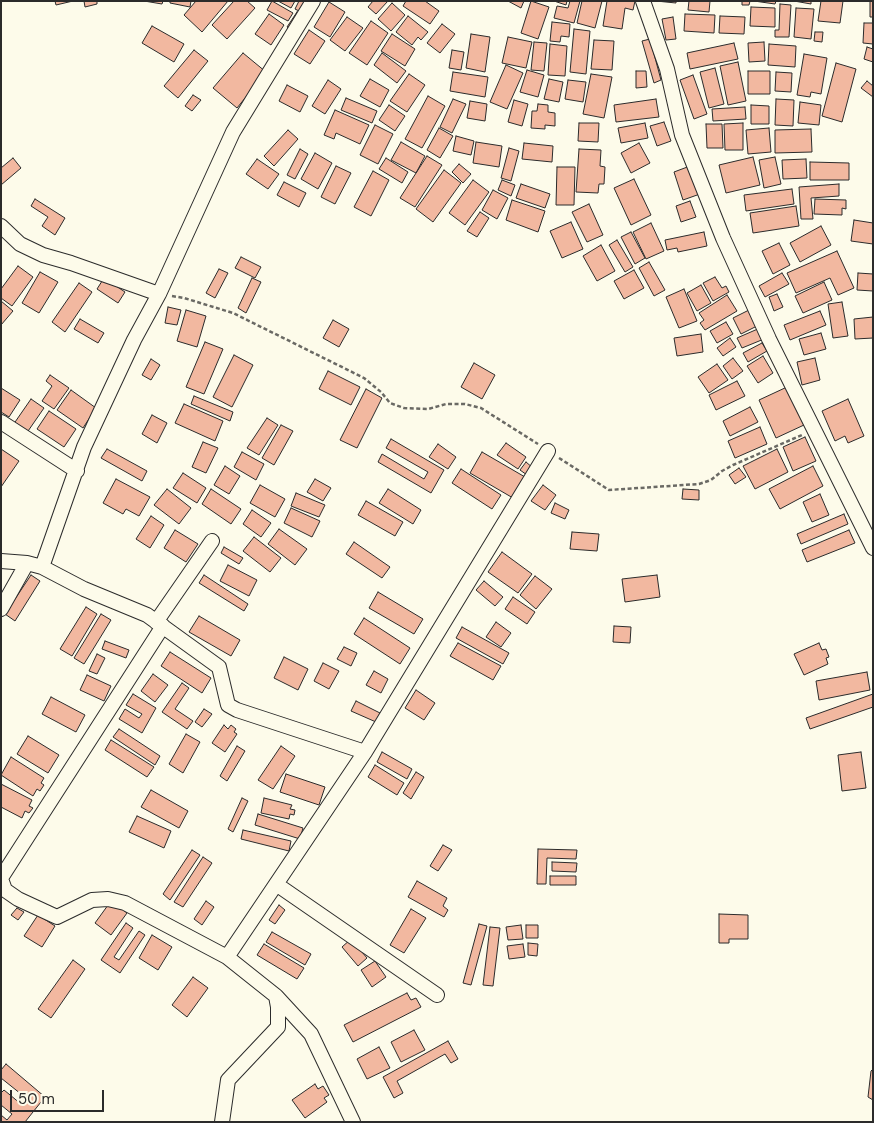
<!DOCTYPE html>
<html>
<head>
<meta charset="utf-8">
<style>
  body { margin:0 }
  #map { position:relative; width:874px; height:1123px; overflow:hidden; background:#fdfbea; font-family:"DM Sans",sans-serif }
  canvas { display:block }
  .frame { position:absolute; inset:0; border:2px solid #2b2b2b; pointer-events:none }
  .scale { position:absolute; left:10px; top:1090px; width:94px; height:22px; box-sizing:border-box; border:2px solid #2b2b2b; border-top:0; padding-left:6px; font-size:15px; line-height:18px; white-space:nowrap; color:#2b2b2b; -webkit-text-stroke:4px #fdfbea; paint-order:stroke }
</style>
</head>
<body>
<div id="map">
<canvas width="874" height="1123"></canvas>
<div class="frame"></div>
<div class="scale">50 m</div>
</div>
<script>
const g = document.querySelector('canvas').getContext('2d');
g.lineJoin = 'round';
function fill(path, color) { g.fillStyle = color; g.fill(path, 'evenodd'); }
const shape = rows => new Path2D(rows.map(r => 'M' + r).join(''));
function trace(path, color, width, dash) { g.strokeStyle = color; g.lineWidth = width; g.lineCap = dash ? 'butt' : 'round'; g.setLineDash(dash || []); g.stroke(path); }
const building = shape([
  [55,1,73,1,56,5,55,1],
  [84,1,97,1,97,4,85,7,84,1],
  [144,1,163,1,162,4,144,1],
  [170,1,191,1,190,7,170,3,170,1],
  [196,1,228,1,202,32,184,15,196,1],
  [234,1,247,1,255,8,227,39,212,25,234,1],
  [272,1,293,13,288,21,267,10,272,1],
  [278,1,295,1,291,8,278,1],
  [299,1,307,1,301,12,295,9,299,1],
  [373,1,388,1,376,14,368,7,373,1],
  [406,1,425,1,439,11,430,24,403,6,406,1],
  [508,1,524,1,521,8,508,1],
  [531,1,549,7,538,39,521,33,531,1],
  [554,1,567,1,566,5,554,1],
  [570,1,580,1,574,23,554,18,557,6,568,8,570,1],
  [582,1,602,1,595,28,577,23,582,1],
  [607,1,635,1,633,10,625,8,622,29,603,26,607,1],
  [656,1,676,1,676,3,656,1],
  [689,1,710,1,709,12,688,10,689,1],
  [742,1,750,1,749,5,742,5,742,1],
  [754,1,776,1,775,4,754,1],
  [794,1,811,1,811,4,794,1],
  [821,1,843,1,840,23,818,21,821,1],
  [870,1,873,1,873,17,870,17,870,1],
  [329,2,345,12,330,37,314,27,329,2],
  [392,3,405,15,391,31,378,19,392,3],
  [780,4,791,5,789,37,775,37,775,30,779,30,780,4],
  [751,7,775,8,775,27,750,26,751,7],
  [796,8,814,9,811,39,794,37,796,8],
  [297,12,303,17,292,31,287,27,297,12],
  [269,14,284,25,271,45,255,34,269,14],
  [685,14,715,15,714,33,684,31,685,14],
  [408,16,428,32,421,40,418,37,412,45,396,32,408,16],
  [720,16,745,17,744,34,719,33,720,16],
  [347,17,363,28,345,51,330,40,347,17],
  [673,17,676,39,666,40,662,19,673,17],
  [371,21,388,33,367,65,349,53,371,21],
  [552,22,570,24,569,37,561,36,560,42,550,41,552,22],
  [864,23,873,23,873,44,863,43,864,23],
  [442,24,455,34,440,53,427,43,442,24],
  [152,26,184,44,174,62,142,43,152,26],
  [574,29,590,31,586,74,570,72,574,29],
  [309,30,325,41,310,64,294,54,309,30],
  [815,32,823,32,822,42,814,41,815,32],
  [392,34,415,49,405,66,381,51,392,34],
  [471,34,490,37,485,72,466,68,471,34],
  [508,37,532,42,526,68,502,63,508,37],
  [650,39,661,80,654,83,642,41,650,39],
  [594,40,614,41,612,70,591,69,594,40],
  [534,42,547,43,544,71,531,70,534,42],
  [764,42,765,61,749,62,748,43,764,42],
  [734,43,738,59,690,69,687,53,734,43],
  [550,44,567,46,565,76,548,75,550,44],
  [769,44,796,46,795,67,768,65,769,44],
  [867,47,873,49,873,62,864,59,867,47],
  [194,50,208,61,178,98,164,86,194,50],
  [452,50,464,52,461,70,449,68,452,50],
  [243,53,266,72,237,108,213,88,243,53],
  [382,53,406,71,397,83,374,65,382,53],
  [804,54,827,58,821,94,811,92,810,97,797,95,804,54],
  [738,62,746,101,728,105,720,66,738,62],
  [836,63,856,69,842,122,822,116,836,63],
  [506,65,523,73,507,109,490,102,506,65],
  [715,68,724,104,709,108,700,72,715,68],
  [527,70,544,75,538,97,520,92,527,70],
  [636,71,646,71,647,87,636,88,636,71],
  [748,71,770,71,770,94,748,94,748,71],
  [453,72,488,77,485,97,450,91,453,72],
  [776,72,792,73,791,92,775,91,776,72],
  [409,74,425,85,407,112,390,101,409,74],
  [591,74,612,77,604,118,583,114,591,74],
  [693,75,707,114,694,119,680,80,693,75],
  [370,79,389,90,380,107,360,96,370,79],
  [549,79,563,82,559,102,544,99,549,79],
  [328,80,341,89,325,114,312,106,328,80],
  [568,80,586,82,583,102,565,99,568,80],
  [867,81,873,86,873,97,861,88,867,81],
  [287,85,308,96,300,112,279,101,287,85],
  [193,95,201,100,192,111,185,106,193,95],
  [428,96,445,106,422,148,405,139,428,96],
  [346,98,377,111,372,123,341,110,346,98],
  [453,99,466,104,452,133,440,127,453,99],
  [656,99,659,117,616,122,614,105,656,99],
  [776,99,794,100,793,126,775,125,776,99],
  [514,100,528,104,522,126,508,122,514,100],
  [470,101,487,104,485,121,467,118,470,101],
  [800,102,821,105,819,125,798,123,800,102],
  [538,104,548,105,548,112,555,113,555,126,545,125,545,129,531,128,532,111,537,111,538,104],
  [389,105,405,116,395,131,379,120,389,105],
  [751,105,769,106,769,124,751,124,751,105],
  [745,107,746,119,713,121,712,109,745,107],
  [335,110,369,125,360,144,336,133,334,139,324,135,335,110],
  [664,122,671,141,657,146,650,126,664,122],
  [579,123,599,123,598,142,578,141,579,123],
  [645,123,648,138,621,143,618,128,645,123],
  [743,123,743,150,725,150,724,124,743,123],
  [706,124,722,124,723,148,707,148,706,124],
  [375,125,393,134,378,164,360,155,375,125],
  [439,128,453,136,440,158,427,150,439,128],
  [769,128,771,152,748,154,746,130,769,128],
  [811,129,812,152,775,153,775,130,811,129],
  [288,130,298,139,274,166,264,156,288,130],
  [456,136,474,141,471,155,453,151,456,136],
  [401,142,425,156,416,173,391,160,401,142],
  [476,142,502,146,499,167,473,163,476,142],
  [524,143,553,146,552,162,522,159,524,143],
  [639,143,650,163,631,173,621,153,639,143],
  [509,148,519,151,511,181,501,178,509,148],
  [300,149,308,154,295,179,287,175,300,149],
  [579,149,601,150,600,166,605,167,604,184,599,184,598,193,576,192,579,149],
  [315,153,332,163,318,189,301,179,315,153],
  [427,156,442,165,415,207,400,198,427,156],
  [753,157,760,185,726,193,719,165,753,157],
  [775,157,781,184,764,188,759,160,775,157],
  [13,158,21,168,1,185,1,168,13,158],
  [386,158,408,172,402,183,379,169,386,158],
  [257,159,279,174,268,189,246,174,257,159],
  [806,159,807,178,783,179,782,160,806,159],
  [810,162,849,163,849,180,810,180,810,162],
  [459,164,471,174,463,183,452,172,459,164],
  [336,166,351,173,335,204,321,197,336,166],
  [690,166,700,194,683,200,674,172,690,166],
  [557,167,575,167,574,205,556,205,557,167],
  [444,170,461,183,433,222,416,209,444,170],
  [373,171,389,180,371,216,354,207,373,171],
  [634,179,651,215,631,225,614,188,634,179],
  [473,180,489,192,465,225,449,213,473,180],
  [502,180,515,185,511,196,498,190,502,180],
  [284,182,306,193,299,207,277,195,284,182],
  [521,184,550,194,545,208,516,198,521,184],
  [839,184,839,196,811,198,813,219,801,219,799,187,839,184],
  [792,189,794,204,746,211,744,195,792,189],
  [493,190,508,198,497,219,482,210,493,190],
  [35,199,65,218,55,235,42,226,48,217,31,206,35,199],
  [815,199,846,200,846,209,842,208,842,215,814,214,815,199],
  [512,200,545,211,538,232,506,220,512,200],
  [690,201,696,217,681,222,676,206,690,201],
  [589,204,603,235,587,242,572,212,589,204],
  [796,206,799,226,753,233,750,213,796,206],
  [480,212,489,218,477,237,467,231,480,212],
  [854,220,873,223,873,244,851,241,854,220],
  [571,222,583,249,562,258,550,231,571,222],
  [651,223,664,251,646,259,633,232,651,223],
  [821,226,831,245,800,262,790,243,821,226],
  [631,232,645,258,635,264,621,237,631,232],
  [704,232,707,246,678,252,677,248,667,250,665,240,704,232],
  [617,240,633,267,625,272,609,245,617,240],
  [779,243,790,265,773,274,762,251,779,243],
  [601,245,615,271,597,281,583,256,601,245],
  [837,251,854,288,838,295,830,278,796,293,787,273,837,251],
  [241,257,261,267,255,278,235,268,241,257],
  [649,262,665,290,654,296,639,268,649,262],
  [18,266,33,277,12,306,1,298,1,289,18,266],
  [219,269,228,273,215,298,206,293,219,269],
  [634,270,644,288,624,299,614,281,634,270],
  [40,272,58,282,39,313,22,303,40,272],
  [782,273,789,284,765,297,759,286,782,273],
  [858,273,873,274,873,291,857,290,858,273],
  [715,277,722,288,726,286,729,292,713,301,703,283,715,277],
  [104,278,125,292,118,303,97,289,104,278],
  [252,278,261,282,246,313,238,308,252,278],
  [824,282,832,300,803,313,795,296,824,282],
  [79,283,92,292,65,332,52,322,79,283],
  [701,285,711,303,697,311,687,293,701,285],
  [684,289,697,321,679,328,666,297,684,289],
  [777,294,783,307,774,311,769,297,777,294],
  [727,295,737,311,705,330,700,323,704,320,699,313,727,295],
  [1,301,13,311,1,325,1,301],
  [842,302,848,336,833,338,828,304,842,302],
  [168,307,181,310,177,325,165,323,168,307],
  [751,309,759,325,741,334,733,318,751,309],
  [186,310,206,316,197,347,177,341,186,310],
  [820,311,826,325,790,340,784,325,820,311],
  [873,317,873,338,855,339,854,319,873,317],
  [80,319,104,333,98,343,74,329,80,319],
  [333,320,349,329,339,347,323,338,333,320],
  [726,322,733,334,717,343,710,331,726,322],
  [760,328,764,339,742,348,737,338,760,328],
  [821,333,826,349,804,355,799,339,821,333],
  [701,334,703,352,677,356,674,338,701,334],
  [730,338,736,347,723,356,717,348,730,338],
  [205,342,223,349,204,394,186,387,205,342],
  [762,343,767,351,748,362,743,353,762,343],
  [234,355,253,365,232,407,213,397,234,355],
  [763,356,773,373,758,383,747,366,763,356],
  [733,358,743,371,732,379,723,366,733,358],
  [815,358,820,380,802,385,797,362,815,358],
  [151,359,160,365,151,380,142,375,151,359],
  [474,363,495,375,482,399,461,387,474,363],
  [717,364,728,380,709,393,698,377,717,364],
  [328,371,360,387,351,405,319,389,328,371],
  [50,375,69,388,54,409,42,401,52,386,46,381,50,375],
  [737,381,745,396,716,410,709,395,737,381],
  [787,387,804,425,776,438,759,400,787,387],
  [1,388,20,400,9,417,1,412,1,388],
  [366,389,382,398,357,448,340,440,366,389],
  [71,390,96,408,83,428,57,410,71,390],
  [194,396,233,412,230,421,191,404,194,396],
  [31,399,44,408,26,434,13,425,31,399],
  [848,399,864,436,848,443,845,436,835,441,822,411,848,399],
  [184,404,223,421,215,441,175,423,184,404],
  [750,407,758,422,730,436,723,421,750,407],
  [49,411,76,429,64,447,37,429,49,411],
  [152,415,167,423,157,443,142,434,152,415],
  [267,418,278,425,259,455,247,448,267,418],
  [281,425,293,431,274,465,262,458,281,425],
  [760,427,767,444,735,458,728,441,760,427],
  [805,437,816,461,793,471,783,447,805,437],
  [391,439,444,470,431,493,378,462,382,454,424,479,428,472,386,448,391,439],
  [203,442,218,448,206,473,192,467,203,442],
  [506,443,526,457,518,469,497,455,506,443],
  [438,444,456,457,448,469,429,457,438,444],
  [1,449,19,461,1,487,1,449],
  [107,449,147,471,142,481,101,458,107,449],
  [777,449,788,472,755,489,743,466,777,449],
  [242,452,264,464,256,480,234,467,242,452],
  [482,452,525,477,513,498,470,473,482,452],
  [526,462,533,468,527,475,520,470,526,462],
  [225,466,240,476,229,494,214,485,225,466],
  [813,466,823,486,780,509,769,489,813,466],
  [739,468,746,477,735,484,729,475,739,468],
  [461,469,501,495,492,509,452,483,461,469],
  [183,473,206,488,197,503,173,488,183,473],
  [116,479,150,497,139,516,126,509,123,514,103,503,116,479],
  [315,479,331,488,323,501,307,492,315,479],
  [260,485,285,499,275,517,250,503,260,485],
  [543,485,556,495,545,510,531,501,543,485],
  [167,489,191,508,179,524,154,505,167,489],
  [211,489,241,509,231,524,202,504,211,489],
  [388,489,421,510,413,524,379,503,388,489],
  [683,489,699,490,699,500,682,499,683,489],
  [296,493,325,505,319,517,291,506,296,493],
  [820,494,829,515,812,522,803,502,820,494],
  [366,501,403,522,395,536,358,515,366,501],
  [555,503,569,510,565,519,551,513,555,503],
  [291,508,320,521,312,537,284,523,291,508],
  [252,510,271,523,261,537,243,524,252,510],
  [844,514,848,524,801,544,797,534,844,514],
  [151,516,164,525,150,548,136,539,151,516],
  [279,529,307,549,295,565,268,544,279,529],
  [175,530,198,544,186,562,164,548,175,530],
  [849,530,855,543,807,562,802,550,849,530],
  [572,532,599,534,597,551,570,549,572,532],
  [254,537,281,558,270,572,243,551,254,537],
  [354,542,390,567,382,578,346,554,354,542],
  [224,547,243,558,239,564,221,553,224,547],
  [502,552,532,574,518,593,488,572,502,552],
  [228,565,257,580,249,596,220,581,228,565],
  [31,575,40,581,15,621,5,614,31,575],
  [204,575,248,604,244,611,199,583,204,575],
  [657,575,660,597,625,602,622,579,657,575],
  [535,576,552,589,536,609,520,595,535,576],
  [484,581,503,597,495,606,476,590,484,581],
  [378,592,423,619,414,634,369,608,378,592],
  [513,597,535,612,527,624,505,609,513,597],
  [86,607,97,614,72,656,60,649,86,607],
  [101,614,111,620,84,664,74,658,101,614],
  [199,616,240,640,231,656,189,632,199,616],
  [364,618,410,648,400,664,354,634,364,618],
  [496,622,511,633,501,647,486,637,496,622],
  [614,626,631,627,630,643,613,642,614,626],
  [462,627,509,653,503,664,456,638,462,627],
  [105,641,129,650,126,658,102,649,105,641],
  [458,643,501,666,493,680,450,656,458,643],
  [819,643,822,650,826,649,829,657,826,658,828,664,804,675,794,654,819,643],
  [344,647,357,653,351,666,337,659,344,647],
  [170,652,211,678,202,693,161,666,170,652],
  [97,654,105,658,97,674,89,671,97,654],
  [284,657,308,669,298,690,274,678,284,657],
  [323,663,339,671,329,689,314,681,323,663],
  [374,671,388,679,381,693,366,685,374,671],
  [867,672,870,690,819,700,816,681,867,672],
  [153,674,168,685,155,702,141,691,153,674],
  [87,675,111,686,104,701,80,690,87,675],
  [182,683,189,688,175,709,193,721,187,729,162,712,182,683],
  [416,690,435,703,424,720,405,708,416,690],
  [133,694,156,708,142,733,119,719,125,709,139,718,142,714,126,705,133,694],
  [873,694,873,707,810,729,806,718,873,694],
  [51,697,85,715,76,732,42,714,51,697],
  [356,701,380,713,376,722,351,711,356,701],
  [204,709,212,714,202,727,195,722,204,709],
  [224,725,228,729,231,725,236,729,234,732,237,734,225,752,212,743,224,725],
  [119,729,160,756,155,765,113,737,119,729],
  [186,734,200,742,183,773,169,764,186,734],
  [28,736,59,755,48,773,17,754,28,736],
  [111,740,154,767,147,777,105,750,111,740],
  [237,746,245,751,227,781,220,776,237,746],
  [281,746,295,756,273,789,258,780,281,746],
  [382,752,412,769,407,779,377,762,382,752],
  [861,752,866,788,842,791,838,755,861,752],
  [11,757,44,778,41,783,44,785,40,791,37,789,33,796,1,775,11,757],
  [375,765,404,783,397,795,368,777,375,765],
  [416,772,424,777,411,799,403,793,416,772],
  [286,774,325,787,319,805,280,792,286,774],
  [1,784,32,800,29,806,33,808,29,813,25,811,22,818,1,807,1,784],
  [151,790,188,811,179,828,141,807,151,790],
  [242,798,248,801,233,832,228,829,242,798],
  [264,798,292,805,290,809,295,810,294,815,290,814,289,819,261,813,264,798],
  [258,814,303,828,300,839,255,825,258,814],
  [137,816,171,831,164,848,129,832,137,816],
  [243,830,291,841,289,851,241,839,243,830],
  [443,845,452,850,438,871,430,866,443,845],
  [538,849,577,850,576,859,547,858,546,884,537,884,538,849],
  [192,850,200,855,170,900,163,894,192,850],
  [203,857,212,863,183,907,174,902,203,857],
  [552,862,577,863,576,872,552,871,552,862],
  [550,876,576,876,576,885,550,885,550,876],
  [417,881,447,898,443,906,448,910,444,917,408,897,417,881],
  [111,901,127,913,111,935,95,923,111,901],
  [206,901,214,907,202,925,194,919,206,901],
  [279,905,285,910,275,924,269,920,279,905],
  [17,908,24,912,18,920,11,915,17,908],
  [411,909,426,918,404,953,390,945,411,909],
  [719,914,748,915,748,939,729,939,729,943,719,943,719,914],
  [38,915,55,926,42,947,24,936,38,915],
  [126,923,133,928,114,957,119,960,139,931,145,935,120,973,101,960,126,923],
  [479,924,487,926,471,985,463,983,479,924],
  [521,925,523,939,508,940,506,927,521,925],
  [526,925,538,925,538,938,526,938,526,925],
  [490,927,500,928,493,986,483,985,490,927],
  [272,932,311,954,305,965,266,942,272,932],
  [152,935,172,947,158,970,139,958,152,935],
  [351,939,367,958,358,966,342,947,351,939],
  [528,943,538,944,537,956,528,955,528,943],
  [264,944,304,968,297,979,257,955,264,944],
  [523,944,525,957,509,959,507,946,523,944],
  [73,960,85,969,51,1018,38,1009,73,960],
  [375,961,386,977,372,987,361,970,375,961],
  [193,977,208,988,187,1017,172,1005,193,977],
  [407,993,411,1000,416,998,421,1007,353,1042,344,1025,407,993],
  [414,1030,425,1050,401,1062,391,1042,414,1030],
  [448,1041,458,1059,451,1063,445,1054,397,1081,403,1093,394,1098,383,1077,448,1041],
  [379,1047,390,1068,367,1079,357,1059,379,1047],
  [6,1064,45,1097,25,1122,1,1122,1,1115,7,1120,12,1114,1,1105,1,1093,4,1090,21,1104,26,1098,1,1078,1,1070,6,1064],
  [873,1069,873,1100,868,1097,871,1071,873,1069],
  [315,1084,318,1089,323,1086,329,1095,324,1098,327,1102,305,1118,292,1100,315,1084]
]);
fill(building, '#f2b8a0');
trace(building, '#2b2b2b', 1);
const minor = shape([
  [643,1,667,69,682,135,723,238,769,339,873,548],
  [1,226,20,244,43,255,71,263,159,294],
  [1,422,77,471],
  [1,561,27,563,42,567,84,589,147,615,219,667,228,705,237,710,365,752],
  [42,567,84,447,134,340,159,294,233,132,313,1],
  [1,609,27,563],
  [156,622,212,541],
  [1,878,163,626],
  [1,879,5,890,18,899,57,917,92,900,108,899,125,903,227,957,276,996,311,1034,353,1122],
  [276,884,437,995],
  [227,957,365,752,548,451],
  [222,1122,228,1080,278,1027,278,1007,276,996]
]);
trace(minor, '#2b2b2b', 16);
trace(shape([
  [172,296,184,298,233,313,364,378,381,392,390,403,404,408,428,409,446,404,465,404,481,408,538,444],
  [559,458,609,490,699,484,711,480,722,471,733,465,802,435]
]), '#6a6964', 2.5, [4, 2.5]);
trace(minor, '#fdfbea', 14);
</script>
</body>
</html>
